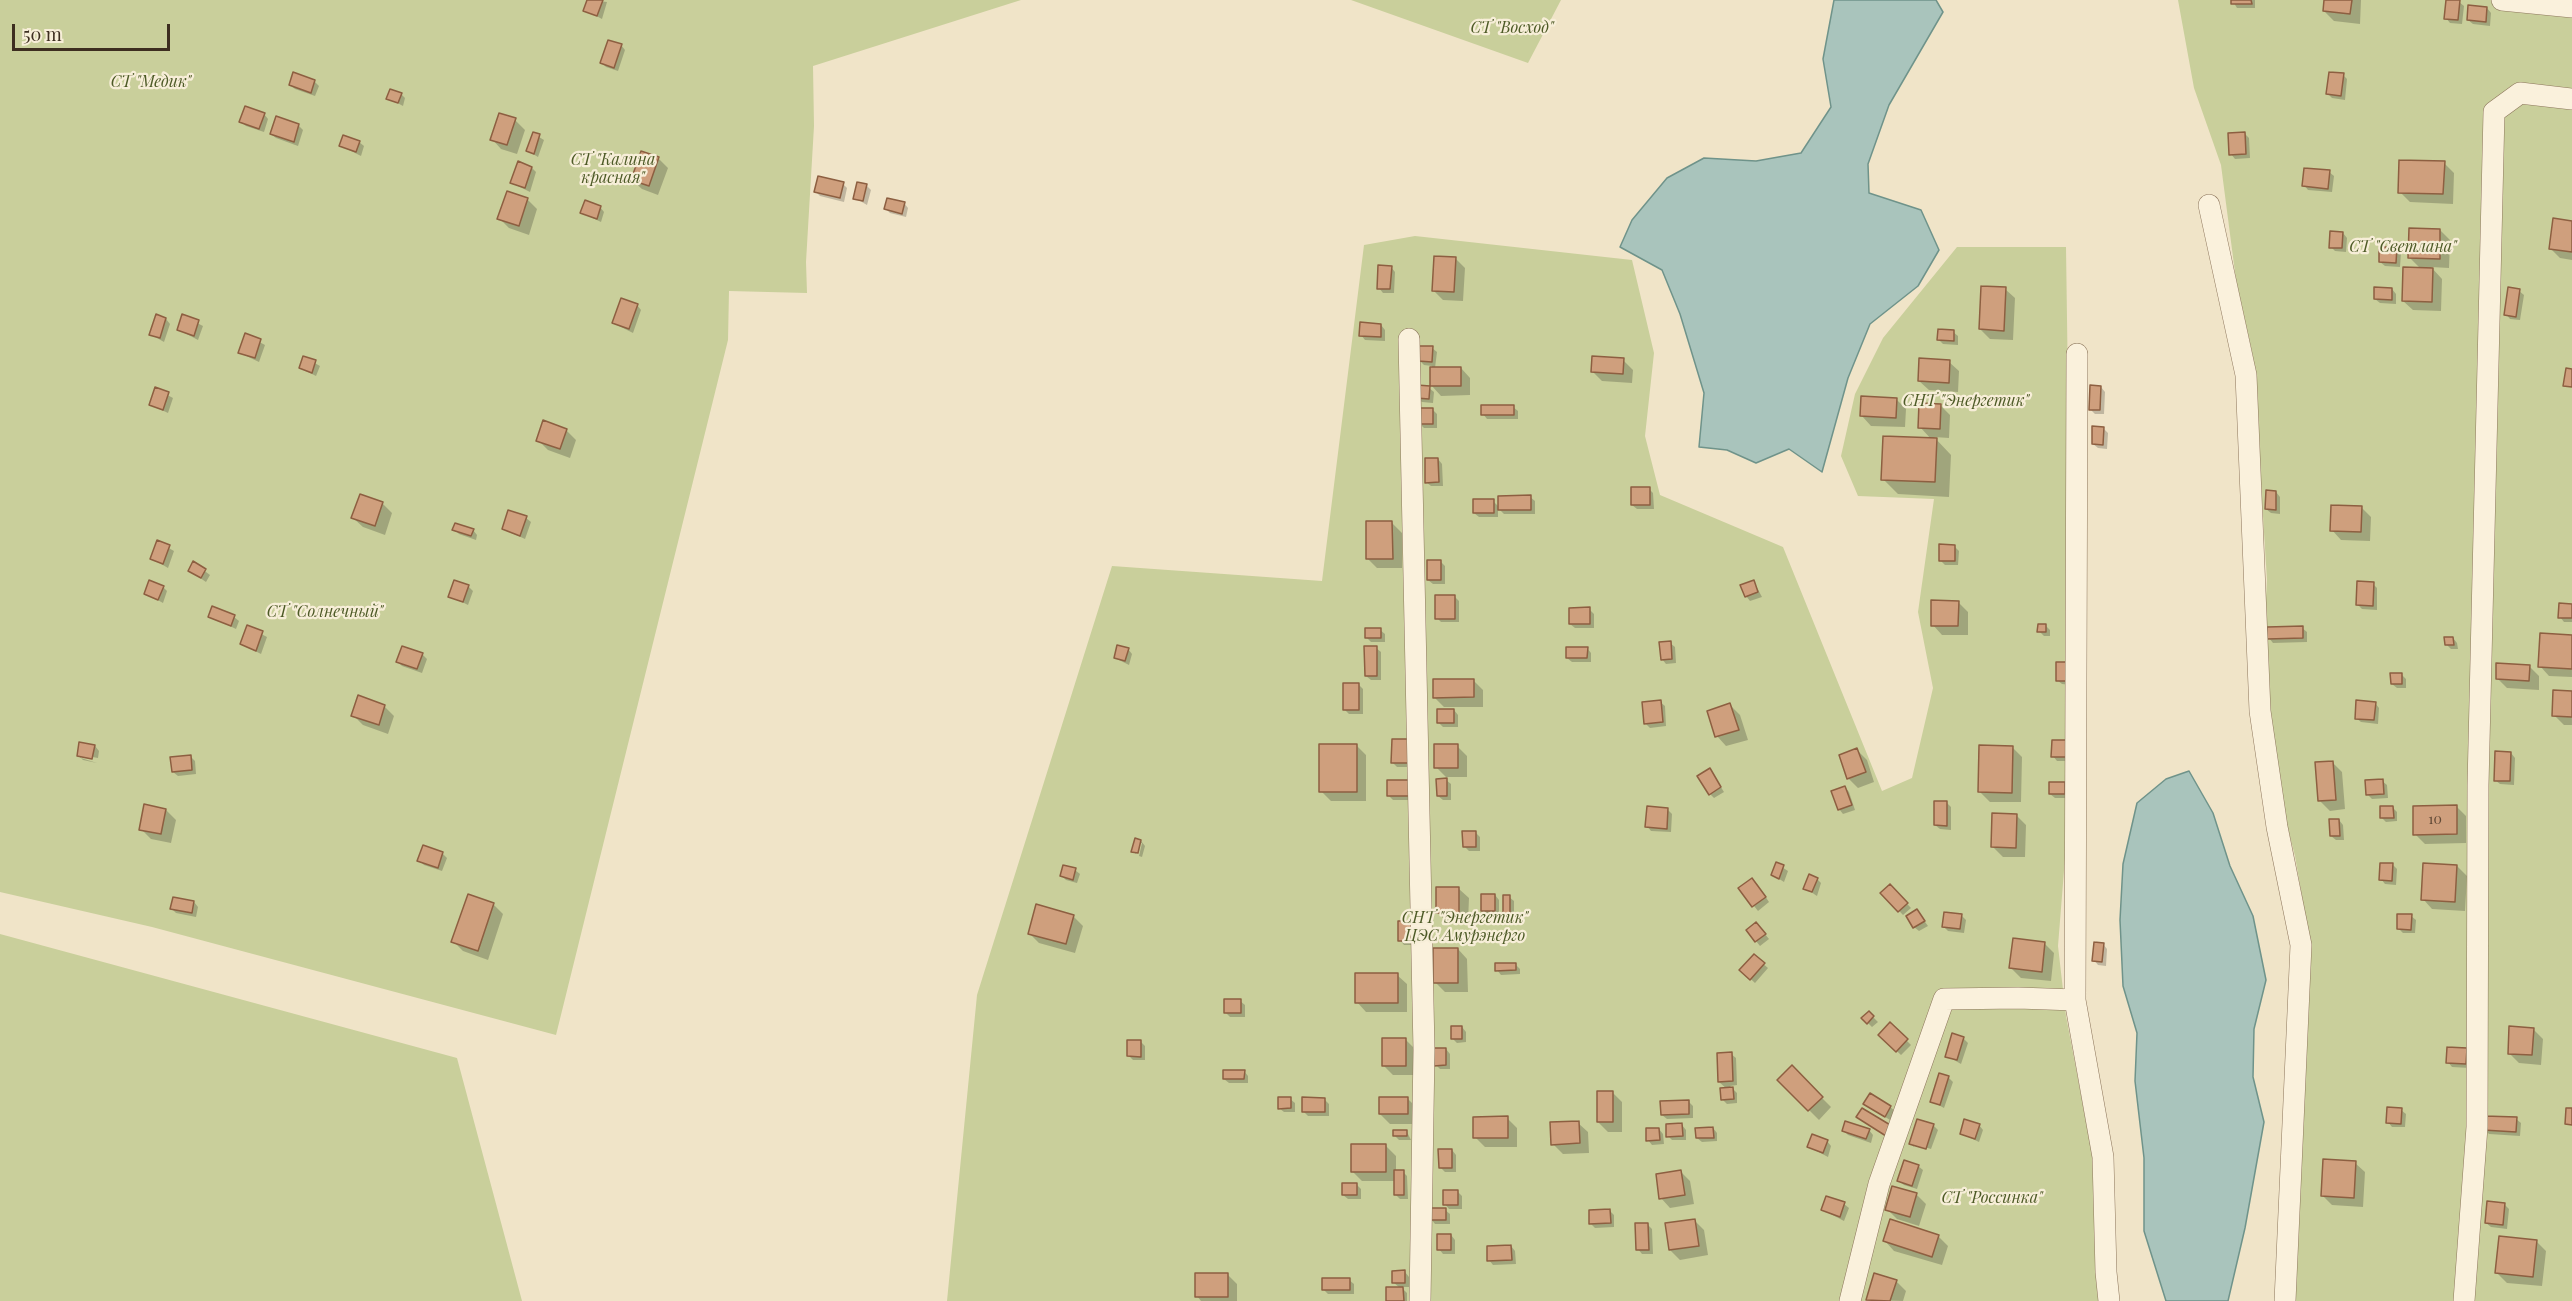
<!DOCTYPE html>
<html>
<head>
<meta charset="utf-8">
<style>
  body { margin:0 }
  #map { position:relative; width:2572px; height:1301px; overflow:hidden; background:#f0e4c8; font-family:"Playfair Display",serif }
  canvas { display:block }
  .scale { position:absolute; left:12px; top:24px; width:158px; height:27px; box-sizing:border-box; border:3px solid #3d2e20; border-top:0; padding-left:8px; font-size:18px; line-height:21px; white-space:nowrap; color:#3d2e20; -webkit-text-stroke:4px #f7eed8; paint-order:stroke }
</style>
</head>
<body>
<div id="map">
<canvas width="2572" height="1301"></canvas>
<div class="scale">50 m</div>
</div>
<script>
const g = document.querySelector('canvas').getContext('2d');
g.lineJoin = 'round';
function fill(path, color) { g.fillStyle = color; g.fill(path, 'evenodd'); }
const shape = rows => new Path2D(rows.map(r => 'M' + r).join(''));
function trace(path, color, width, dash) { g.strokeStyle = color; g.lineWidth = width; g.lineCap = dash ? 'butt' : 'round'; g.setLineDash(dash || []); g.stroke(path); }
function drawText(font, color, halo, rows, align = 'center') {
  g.font = font + ' "Playfair Display",serif'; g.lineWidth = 4.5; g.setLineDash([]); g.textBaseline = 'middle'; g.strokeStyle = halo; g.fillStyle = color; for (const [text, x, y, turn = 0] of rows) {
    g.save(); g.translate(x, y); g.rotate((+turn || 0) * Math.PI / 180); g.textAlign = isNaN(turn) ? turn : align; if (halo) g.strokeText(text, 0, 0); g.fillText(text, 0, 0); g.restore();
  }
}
fill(shape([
  [0,0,1021,0,813,66,814,126,806,262,807,293,729,291,728,340,556,1035,152,927,0,892],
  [1351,0,1561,0,1528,63],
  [2178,0,2572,0,2572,1301,2295,1301,2306,920,2295,856,2275,779,2264,631,2267,580,2253,357,2236,280,2221,165,2194,88],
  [1415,236,1632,260,1654,353,1645,436,1660,495,1783,547,1882,791,1912,778,1933,688,1918,612,1934,499,1858,496,1841,456,1855,394,1883,338,1957,247,2066,247,2069,461,2067,833,2058,946,2066,1016,2092,1153,2098,1264,2103,1301,947,1301,977,995,1112,566,1322,581,1364,245],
  [0,934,457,1058,522,1301,0,1301]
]), '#c9cf9b');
const water = shape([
  [1834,0,1936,0,1943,12,1889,105,1868,164,1869,193,1921,210,1939,250,1918,286,1870,324,1848,378,1822,472,1789,449,1756,463,1727,450,1699,447,1704,393,1680,314,1662,270,1620,247,1632,220,1667,178,1704,158,1756,161,1801,153,1831,107,1823,59,1834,0],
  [2189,771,2213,813,2230,866,2253,916,2266,980,2254,1029,2253,1077,2264,1122,2245,1228,2228,1301,2166,1301,2144,1231,2144,1158,2135,1081,2137,1033,2123,986,2120,920,2123,864,2137,803,2166,779,2189,771]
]);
fill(water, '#a9c4bc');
trace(water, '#6f938a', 1.5);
fill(shape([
  [589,0,607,2,602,19,585,10],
  [2232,0,2255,0,2255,8,2237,8],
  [2325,0,2361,0,2360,24,2334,21,2324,11],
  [2459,2,2464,6,2462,24,2450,23,2446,18],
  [2487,8,2491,13,2490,26,2473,24,2468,20],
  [621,45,625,50,618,71,606,67,602,63],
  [2343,75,2347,79,2345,100,2332,98,2328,94],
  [314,81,319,86,315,96,295,89,290,85],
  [401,94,405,98,403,106,388,98],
  [264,114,268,119,264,132,246,126,241,122],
  [276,118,299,126,303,130,298,146,276,138,271,134],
  [515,120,525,130,517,154,501,149,492,139],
  [534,134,544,140,538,157,528,151],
  [2245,134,2249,138,2250,158,2235,159,2231,154],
  [359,142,364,146,361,156,341,146],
  [658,158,668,168,658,195,642,189,632,180],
  [2444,163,2454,173,2453,204,2410,202,2400,192],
  [532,168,536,172,530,192,512,183],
  [2329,172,2334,176,2332,192,2308,190,2304,185],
  [843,184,847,188,844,202,820,196,816,192],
  [866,185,871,190,867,205,855,198],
  [527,199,537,209,529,235,509,228,499,218],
  [904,203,908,208,906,217,890,213,886,209],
  [600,207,604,212,601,222,582,213],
  [2572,223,2572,260,2560,258,2550,248],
  [2440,230,2450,240,2449,268,2431,267,2442,279,2441,311,2413,310,2403,301,2421,269,2409,257],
  [2343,233,2347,238,2346,252,2335,251,2331,247],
  [2396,249,2401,253,2400,267,2385,266,2380,262],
  [1456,259,1465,268,1463,301,1443,300,1433,290],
  [1391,267,1395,272,1394,293,1383,293,1379,288],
  [2005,289,2015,298,2013,340,1990,339,1980,329],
  [2392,289,2396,294,2396,304,2380,303,2375,299],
  [2519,291,2524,295,2520,320,2510,319,2506,314],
  [637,305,641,310,633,333,613,323],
  [183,316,203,326,198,340,179,330],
  [166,319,170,324,164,342,150,334],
  [1381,325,1385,330,1385,341,1365,340,1361,335],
  [1953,332,1958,336,1958,345,1943,344,1939,340],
  [246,335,265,345,259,362,240,353],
  [1432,348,1437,352,1435,368,1461,368,1470,378,1470,395,1441,396,1432,386,1432,366,1424,365,1420,361],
  [304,357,320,366,316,376,300,368],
  [1623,360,1633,370,1632,383,1602,381,1592,371],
  [1949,362,1959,371,1958,392,1929,390,1919,381],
  [2101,387,2105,392,2104,414,2095,414,2090,409],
  [1429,388,1434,392,1433,403,1422,402,1417,398],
  [156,389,173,398,168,413,151,405],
  [1896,399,1906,409,1905,427,1871,426,1862,416],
  [1940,405,1950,415,1949,438,1934,437,1951,455,1949,497,1898,494,1883,479,1932,440,1920,427],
  [1513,407,1518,411,1518,419,1487,419,1483,414],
  [1432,409,1437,414,1437,428,1424,428,1419,423],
  [2103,428,2108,433,2107,449,2098,448,2093,444],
  [566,430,576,440,570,458,548,450,538,440],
  [1438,459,1442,464,1443,486,1431,486,1426,482],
  [1649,489,1653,493,1654,509,1637,509,1632,505],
  [2276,492,2280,497,2280,514,2271,513,2266,509],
  [361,496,383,504,392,513,385,535,363,527,353,518],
  [1530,497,1535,501,1535,514,1504,514,1498,508,1498,517,1479,517,1474,513,1493,501,1499,507],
  [2361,507,2371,517,2370,541,2341,540,2332,530],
  [526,518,531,522,525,539,503,529],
  [1392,523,1402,533,1402,568,1377,568,1367,558],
  [454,529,473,530,477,535,476,540,459,534],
  [158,542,174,551,168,568,151,558],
  [1954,546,1959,551,1958,565,1945,565,1940,560],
  [1440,561,1445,566,1445,584,1433,584,1428,580],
  [194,563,210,575,206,582,190,571],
  [1754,582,1762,597,1750,601,1746,596],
  [2373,584,2377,588,2377,610,2362,609,2358,605],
  [468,586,473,591,468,605,450,596],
  [163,587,167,591,163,603,145,593],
  [1454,596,1459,601,1459,622,1441,622,1437,618],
  [1958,602,1968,612,1968,635,1942,635,1933,625],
  [2572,605,2572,622,2564,622,2560,617],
  [1589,609,1594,614,1594,628,1575,628,1570,624],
  [209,616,234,617,239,621,236,629],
  [2045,625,2050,630,2050,636,2044,636,2039,631],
  [248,627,267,637,261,654,241,644],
  [2302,628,2307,632,2307,642,2273,643,2269,638],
  [1380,630,1385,634,1385,642,1371,642,1367,638],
  [2572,637,2572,677,2549,676,2540,666],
  [2453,638,2457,643,2458,649,2451,649,2446,644],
  [1670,643,1675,647,1676,663,1666,664,1662,659],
  [1376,648,1381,652,1381,680,1371,680,1366,676],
  [1587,648,1591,653,1591,662,1572,662,1567,658],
  [1128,649,1132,654,1129,665,1115,658],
  [422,654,427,659,422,673,402,666,398,662],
  [2057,663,2071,685,2062,684,2057,680],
  [2529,666,2539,676,2539,690,2507,688,2497,678],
  [2401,674,2406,679,2406,688,2397,688,2392,684],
  [1473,680,1483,690,1483,707,1444,707,1434,697],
  [1359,685,1363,689,1363,714,1349,714,1344,709],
  [2572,692,2572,725,2564,725,2554,715],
  [1660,702,1665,706,1666,726,1650,728,1645,723],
  [2375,703,2379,708,2378,724,2361,722,2356,718],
  [1730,705,1740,715,1748,740,1726,746,1717,736],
  [384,706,394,716,388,734,363,725,353,715],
  [1454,710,1458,715,1458,727,1443,727,1438,722],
  [1393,741,1414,767,1397,767,1393,763],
  [2066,742,2070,761,2057,761,2053,756],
  [1356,745,1366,755,1366,801,1331,801,1321,791],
  [95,746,99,751,98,758,81,755,81,758,97,763,83,760,78,755],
  [1457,746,1467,756,1467,777,1446,777,1436,767],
  [2012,747,2022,757,2021,802,1990,802,1980,792],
  [1857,750,1867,760,1874,782,1858,788,1848,778],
  [2511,753,2515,758,2514,785,2500,784,2495,780],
  [190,756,195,761,196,774,178,776,173,772],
  [2332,762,2342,772,2345,809,2330,811,2320,801],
  [1710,770,1724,792,1714,798,1710,794],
  [1446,780,1451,784,1451,800,1443,800,1438,796],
  [1409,781,1413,800,1393,800,1389,796],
  [2382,781,2387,785,2388,798,2372,799,2368,795],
  [2064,784,2069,788,2069,798,2055,798,2050,794],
  [1845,787,1849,792,1855,810,1843,814,1839,809],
  [1946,802,1951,807,1951,830,1940,829,1935,825],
  [2456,806,2466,816,2466,843,2425,844,2415,834],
  [2393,808,2397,812,2397,821,2386,822,2381,817],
  [166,810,176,820,171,843,151,839,141,829],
  [1668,810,1672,814,1671,832,1651,831,1647,826],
  [2016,815,2026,825,2025,857,2003,857,1993,847],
  [2339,820,2343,825,2344,840,2336,840,2331,836],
  [1475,832,1480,837,1480,851,1469,851,1464,846],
  [1136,840,1141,841,1145,846,1142,857,1139,856,1142,843,1140,843,1136,854,1133,851],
  [442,853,447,858,442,871,424,865,419,860],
  [1777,864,1788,871,1784,882,1773,875],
  [2393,865,2397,869,2396,885,2385,884,2381,879],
  [2457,866,2467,876,2465,911,2432,909,2423,899],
  [1075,870,1080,874,1077,883,1066,880,1062,876],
  [1817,879,1821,883,1817,896,1805,888],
  [1757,884,1769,902,1758,911,1740,888],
  [1890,886,1911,908,1903,915,1882,893],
  [1459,889,1469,898,1468,922,1447,922,1437,912],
  [1495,895,1499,900,1499,915,1487,915,1482,911],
  [1509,897,1514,901,1514,918,1509,918,1504,914],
  [194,902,198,907,196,917,176,913,172,909],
  [493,904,503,914,488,960,463,951,453,941],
  [1917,911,1928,926,1919,931,1914,927],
  [1961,915,1966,920,1964,933,1948,931,1944,927],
  [1073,916,1083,926,1075,953,1039,943,1029,933],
  [2411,916,2416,920,2415,933,2403,933,2398,928],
  [1410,922,1415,945,1404,945,1400,940],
  [1760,928,1769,939,1760,946,1756,941],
  [2044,943,2054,953,2051,981,2021,978,2011,968],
  [2103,944,2107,949,2106,966,2098,965,2094,960],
  [1458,949,1467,959,1468,992,1445,992,1435,982],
  [1754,956,1768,968,1755,983,1741,970],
  [1515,964,1520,969,1520,974,1501,975,1497,970],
  [1397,975,1407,984,1407,1012,1366,1012,1357,1002],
  [1240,1001,1245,1005,1245,1017,1230,1017,1226,1013],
  [1869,1013,1878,1022,1872,1027,1863,1018],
  [1890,1024,1911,1045,1901,1055,1880,1035],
  [1462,1027,1466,1032,1466,1042,1457,1043,1452,1038],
  [2533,1029,2543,1039,2541,1065,2519,1063,2509,1053],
  [1963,1038,1968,1043,1961,1064,1947,1056],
  [1405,1039,1415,1049,1415,1075,1393,1075,1383,1065],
  [1140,1041,1145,1046,1145,1060,1133,1060,1129,1056],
  [1446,1049,1450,1054,1450,1069,1440,1069,1436,1065],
  [2466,1049,2470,1068,2452,1067,2448,1062],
  [1731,1054,1736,1058,1737,1085,1730,1086,1737,1093,1737,1103,1727,1104,1722,1099,1727,1089,1719,1082],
  [1792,1068,1831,1107,1819,1120,1779,1080],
  [1244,1071,1248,1076,1248,1083,1229,1083,1224,1079],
  [1948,1077,1953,1082,1944,1108,1931,1101],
  [1612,1092,1622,1102,1622,1132,1608,1132,1598,1122],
  [1290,1099,1295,1103,1295,1112,1284,1112,1279,1108],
  [1324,1099,1329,1104,1329,1116,1308,1116,1304,1112],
  [1408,1099,1418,1109,1418,1124,1390,1124,1380,1114],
  [1688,1101,1693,1106,1693,1118,1667,1119,1662,1115],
  [1865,1104,1890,1107,1895,1111,1890,1120],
  [2401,1110,2406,1114,2405,1127,2392,1127,2388,1122],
  [1507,1118,1517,1128,1517,1147,1485,1147,1475,1137],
  [2516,1119,2521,1123,2520,1136,2489,1134,2485,1130],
  [1578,1123,1588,1132,1589,1153,1563,1154,1553,1144],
  [1682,1125,1686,1130,1686,1140,1672,1140,1668,1136],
  [1933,1125,1938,1130,1931,1149,1914,1144,1914,1147,1910,1143],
  [1979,1125,1983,1130,1979,1142,1962,1134],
  [1713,1128,1717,1133,1717,1141,1702,1142,1697,1138],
  [1659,1129,1663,1134,1664,1144,1652,1145,1648,1140],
  [1869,1130,1873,1135,1871,1143,1848,1135,1844,1131],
  [1407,1132,1411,1140,1399,1140,1395,1136],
  [1827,1141,1831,1146,1828,1157,1809,1147],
  [1386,1146,1396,1156,1396,1172,1403,1172,1407,1176,1408,1199,1400,1199,1395,1194,1395,1181,1362,1181,1352,1171],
  [1452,1150,1456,1155,1456,1172,1445,1172,1440,1167],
  [2355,1163,2365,1172,2363,1207,2332,1205,2322,1195],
  [1918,1166,1923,1170,1917,1189,1904,1185,1899,1181],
  [1681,1172,1690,1181,1694,1204,1670,1208,1661,1198],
  [1356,1184,1361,1189,1361,1199,1348,1199,1343,1195],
  [1457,1191,1462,1196,1462,1209,1449,1209,1445,1204],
  [1916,1194,1926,1204,1919,1226,1897,1219,1887,1209],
  [1844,1204,1849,1208,1844,1221,1823,1210],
  [2504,1204,2509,1209,2507,1229,2491,1227,2486,1223],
  [1445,1210,1450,1214,1450,1224,1435,1224,1431,1219],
  [1609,1210,1614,1215,1614,1227,1595,1228,1591,1224],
  [1694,1220,1704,1230,1708,1255,1680,1260,1670,1250],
  [1647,1224,1652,1229,1653,1254,1642,1254,1638,1249],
  [1451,1235,1455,1240,1455,1254,1443,1254,1439,1249],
  [1938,1236,1948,1246,1942,1265,1894,1251,1885,1241],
  [2536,1241,2546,1251,2542,1286,2507,1283,2497,1273],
  [1511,1246,1515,1251,1516,1264,1493,1265,1489,1260],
  [1405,1272,1409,1277,1409,1287,1401,1287,1407,1293,1407,1301,1387,1301,1400,1288,1393,1282],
  [1227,1274,1237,1284,1237,1301,1201,1301,1197,1296],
  [1349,1280,1354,1284,1354,1294,1328,1294,1323,1289],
  [1896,1281,1906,1291,1903,1301,1868,1300]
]), '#0003');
const building = shape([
  [587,0,603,0,597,16,583,11,587,0],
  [2231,0,2251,0,2252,4,2231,4,2231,0],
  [2324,0,2352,0,2350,14,2323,11,2324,0],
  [2446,0,2460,0,2458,20,2444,19,2446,0],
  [2468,5,2487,7,2486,22,2467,20,2468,5],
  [608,40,622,44,614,68,600,63,608,40],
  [293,72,315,80,311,93,289,85,293,72],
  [2329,72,2344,73,2341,96,2326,94,2329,72],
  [390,89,402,93,398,103,386,99,390,89],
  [245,106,265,113,259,129,239,122,245,106],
  [499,113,516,118,507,145,490,140,499,113],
  [276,116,299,124,294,142,270,134,276,116],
  [533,132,540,134,534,154,526,151,533,132],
  [2245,132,2246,154,2229,155,2228,133,2245,132],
  [343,135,360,141,356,152,339,146,343,135],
  [641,151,659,157,649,186,631,180,641,151],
  [2399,160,2445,161,2443,194,2398,193,2399,160],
  [518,161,532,167,525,188,510,183,518,161],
  [2304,168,2330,170,2328,189,2302,186,2304,168],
  [818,176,844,182,840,198,814,192,818,176],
  [857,182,867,184,863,201,853,199,857,182],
  [507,191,528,198,519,226,497,219,507,191],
  [887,198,905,202,902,214,884,209,887,198],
  [585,200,601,206,597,219,580,213,585,200],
  [2553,218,2572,221,2572,252,2549,249,2553,218],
  [2409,228,2440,229,2440,259,2408,258,2409,228],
  [2330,231,2343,232,2342,248,2329,248,2330,231],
  [2379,247,2397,247,2396,263,2379,262,2379,247],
  [1434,256,1456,257,1454,292,1432,291,1434,256],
  [1378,265,1392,266,1390,289,1377,289,1378,265],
  [2403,267,2433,268,2432,302,2402,301,2403,267],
  [1981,286,2006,287,2004,331,1979,329,1981,286],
  [2374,287,2392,288,2392,300,2374,299,2374,287],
  [2508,287,2520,289,2516,317,2504,315,2508,287],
  [621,298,638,304,629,329,612,323,621,298],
  [156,314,166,318,160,338,149,335,156,314],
  [182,314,199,320,194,336,177,330,182,314],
  [1360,322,1381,324,1381,337,1359,336,1360,322],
  [1938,329,1954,330,1954,341,1937,340,1938,329],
  [245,333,261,339,255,358,238,353,245,333],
  [1419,346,1433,346,1432,362,1418,361,1419,346],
  [303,356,316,360,312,373,299,368,303,356],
  [1592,356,1624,358,1623,374,1591,372,1592,356],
  [1919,358,1950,360,1949,383,1918,381,1919,358],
  [1430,367,1461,367,1461,386,1430,386,1430,367],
  [2566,368,2572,369,2572,387,2563,386,2566,368],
  [1417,385,1430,386,1429,399,1416,398,1417,385],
  [2090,385,2101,386,2100,410,2089,410,2090,385],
  [155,387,169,392,163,410,149,405,155,387],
  [1861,396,1897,398,1896,418,1860,416,1861,396],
  [1919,403,1941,404,1940,429,1918,428,1919,403],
  [1481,405,1514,405,1514,415,1481,415,1481,405],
  [1417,408,1433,408,1433,424,1418,424,1417,408],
  [543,420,567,429,560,449,536,441,543,420],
  [2092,426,2104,427,2103,445,2092,444,2092,426],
  [1883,436,1937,438,1935,482,1881,480,1883,436],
  [1425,458,1438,458,1439,482,1425,483,1425,458],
  [1631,487,1650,487,1650,505,1631,505,1631,487],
  [2266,490,2276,491,2276,510,2265,509,2266,490],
  [360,494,383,502,375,526,351,518,360,494],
  [1531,495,1531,510,1498,510,1498,496,1531,495],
  [1473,499,1494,499,1494,513,1473,513,1473,499],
  [2331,505,2362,506,2361,532,2330,531,2331,505],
  [508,510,527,516,520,536,502,529,508,510],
  [1366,521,1392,521,1393,559,1366,559,1366,521],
  [455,523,474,529,471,536,452,530,455,523],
  [157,540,170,545,163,564,150,559,157,540],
  [1939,544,1955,545,1955,561,1939,561,1939,544],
  [1427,560,1441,560,1441,580,1427,580,1427,560],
  [193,561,206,569,201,578,188,571,193,561],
  [149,580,164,586,158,600,144,594,149,580],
  [454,580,469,585,463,602,448,597,454,580],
  [1754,580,1758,592,1745,597,1740,585,1754,580],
  [2357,581,2374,582,2373,606,2356,605,2357,581],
  [1435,595,1455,595,1455,619,1435,619,1435,595],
  [1931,600,1959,601,1958,626,1931,626,1931,600],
  [2559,603,2572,604,2572,618,2558,618,2559,603],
  [212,606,235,615,231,626,208,617,212,606],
  [1590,607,1590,624,1569,624,1569,608,1590,607],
  [2038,624,2046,624,2046,632,2037,632,2038,624],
  [247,625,263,631,256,651,240,644,247,625],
  [2303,626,2303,638,2267,639,2267,627,2303,626],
  [1365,628,1381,628,1381,638,1365,638,1365,628],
  [2540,633,2572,635,2572,669,2538,667,2540,633],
  [2444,637,2453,637,2454,645,2445,645,2444,637],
  [1671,641,1672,659,1661,660,1659,642,1671,641],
  [1117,645,1129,648,1125,661,1114,658,1117,645],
  [402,646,423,653,417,669,396,662,402,646],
  [1364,646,1377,646,1377,676,1365,676,1364,646],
  [1566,647,1588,647,1587,658,1566,658,1566,647],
  [2056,662,2068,662,2068,681,2056,681,2056,662],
  [2496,663,2530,665,2529,681,2496,679,2496,663],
  [2390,673,2402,673,2402,684,2391,684,2390,673],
  [1433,679,1474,679,1474,697,1433,698,1433,679],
  [1343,683,1359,683,1359,710,1343,710,1343,683],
  [2553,690,2572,691,2572,717,2552,716,2553,690],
  [358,695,385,705,379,725,351,716,358,695],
  [1661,700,1663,722,1644,724,1642,702,1661,700],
  [2356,700,2376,702,2374,720,2355,719,2356,700],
  [1730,703,1739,730,1715,737,1707,711,1730,703],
  [1437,709,1454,709,1454,723,1437,723,1437,709],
  [1392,739,1410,739,1411,763,1391,763,1392,739],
  [2052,740,2066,740,2066,757,2051,757,2052,740],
  [79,742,95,745,92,759,77,756,79,742],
  [1319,744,1357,744,1357,792,1319,792,1319,744],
  [1434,744,1458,744,1458,768,1434,768,1434,744],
  [1979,745,2013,746,2012,793,1978,792,1979,745],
  [1857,748,1866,772,1847,779,1839,755,1857,748],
  [2495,751,2511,752,2510,781,2494,781,2495,751],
  [191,755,192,770,172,772,170,757,191,755],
  [2333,761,2336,800,2318,801,2315,762,2333,761],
  [1710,768,1721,787,1709,795,1697,776,1710,768],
  [1447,778,1447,796,1437,796,1436,779,1447,778],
  [2383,779,2384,794,2366,795,2365,780,2383,779],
  [1387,780,1409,780,1409,796,1387,796,1387,780],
  [2049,782,2065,782,2065,794,2049,794,2049,782],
  [1845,786,1852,805,1838,810,1831,791,1845,786],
  [1934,801,1947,801,1947,826,1934,825,1934,801],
  [144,804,166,809,161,834,139,830,144,804],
  [2457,805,2457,834,2413,835,2413,806,2457,805],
  [1647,806,1668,808,1667,829,1645,827,1647,806],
  [2380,806,2393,806,2394,818,2380,818,2380,806],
  [1992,813,2017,814,2016,848,1991,847,1992,813],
  [2329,819,2339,819,2340,836,2330,836,2329,819],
  [1462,831,1476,831,1476,847,1463,847,1462,831],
  [1135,838,1141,840,1138,853,1131,852,1135,838],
  [423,845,443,852,438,868,417,861,423,845],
  [1776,862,1784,865,1779,879,1771,875,1776,862],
  [2380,863,2393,863,2392,881,2379,880,2380,863],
  [2423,863,2457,865,2455,902,2421,900,2423,863],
  [1063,865,1076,868,1073,880,1060,876,1063,865],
  [1809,874,1818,878,1812,892,1803,889,1809,874],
  [1752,878,1766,897,1752,907,1738,888,1752,878],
  [1890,884,1908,903,1898,912,1880,893,1890,884],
  [1436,887,1459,887,1459,913,1436,913,1436,887],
  [468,894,494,903,478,951,451,942,468,894],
  [1481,894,1495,894,1495,911,1481,911,1481,894],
  [1503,895,1510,895,1510,914,1503,914,1503,895],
  [173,897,194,901,192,913,170,909,173,897],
  [1036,904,1074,915,1066,944,1028,934,1036,904],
  [1917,909,1925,921,1913,928,1906,916,1917,909],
  [1944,912,1962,914,1960,929,1942,927,1944,912],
  [2397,914,2412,914,2411,930,2397,929,2397,914],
  [1398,921,1411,921,1411,941,1398,941,1398,921],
  [1756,922,1766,934,1755,942,1746,930,1756,922],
  [2013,938,2045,942,2042,972,2009,968,2013,938],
  [2094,942,2104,943,2102,962,2092,961,2094,942],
  [1433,948,1458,948,1458,983,1433,983,1433,948],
  [1754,954,1765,963,1750,980,1739,970,1754,954],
  [1495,963,1516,963,1516,970,1495,971,1495,963],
  [1355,973,1398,973,1398,1003,1355,1003,1355,973],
  [1224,999,1241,999,1241,1013,1224,1013,1224,999],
  [1869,1011,1874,1016,1867,1024,1861,1018,1869,1011],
  [1890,1022,1908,1039,1896,1052,1878,1035,1890,1022],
  [1451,1026,1462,1026,1462,1039,1451,1039,1451,1026],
  [2509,1026,2534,1028,2532,1055,2508,1054,2509,1026],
  [1952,1033,1964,1037,1957,1060,1945,1057,1952,1033],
  [1382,1038,1406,1038,1406,1066,1382,1066,1382,1038],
  [1127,1040,1141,1040,1141,1057,1127,1056,1127,1040],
  [2447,1047,2467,1048,2466,1064,2446,1063,2447,1047],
  [1434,1048,1446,1048,1446,1065,1434,1066,1434,1048],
  [1732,1052,1733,1081,1718,1082,1717,1053,1732,1052],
  [1792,1065,1823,1097,1808,1111,1777,1080,1792,1065],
  [1223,1070,1245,1070,1244,1079,1223,1079,1223,1070],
  [1939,1073,1949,1076,1940,1105,1930,1102,1939,1073],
  [1733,1087,1734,1099,1721,1100,1720,1088,1733,1087],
  [1597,1091,1613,1091,1613,1122,1597,1122,1597,1091],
  [1870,1093,1891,1106,1885,1117,1863,1104,1870,1093],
  [1278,1097,1291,1097,1291,1108,1278,1109,1278,1097],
  [1302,1097,1325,1098,1325,1112,1302,1112,1302,1097],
  [1379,1097,1408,1097,1408,1114,1379,1114,1379,1097],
  [1689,1100,1689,1114,1661,1115,1660,1101,1689,1100],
  [2387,1107,2402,1108,2401,1124,2386,1123,2387,1107],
  [1862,1108,1892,1126,1886,1136,1856,1117,1862,1108],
  [2566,1108,2572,1108,2572,1125,2565,1124,2566,1108],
  [1508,1116,1508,1138,1473,1138,1473,1117,1508,1116],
  [2484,1116,2517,1117,2516,1132,2483,1130,2484,1116],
  [1917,1119,1934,1124,1926,1149,1909,1144,1917,1119],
  [1964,1119,1980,1124,1975,1139,1960,1134,1964,1119],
  [1579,1121,1580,1143,1551,1145,1550,1122,1579,1121],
  [1845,1121,1870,1129,1866,1139,1842,1131,1845,1121],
  [1682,1123,1683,1136,1666,1137,1666,1124,1682,1123],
  [1713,1127,1714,1138,1696,1138,1695,1128,1713,1127],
  [1646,1128,1659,1128,1660,1140,1646,1141,1646,1128],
  [1393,1130,1407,1130,1407,1136,1393,1136,1393,1130],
  [1812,1134,1828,1140,1823,1153,1807,1147,1812,1134],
  [1351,1144,1386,1144,1386,1172,1351,1172,1351,1144],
  [1438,1149,1452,1149,1452,1168,1439,1168,1438,1149],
  [2323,1159,2356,1161,2354,1198,2321,1196,2323,1159],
  [1904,1160,1919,1165,1912,1186,1897,1181,1904,1160],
  [1394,1170,1404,1170,1404,1195,1394,1195,1394,1170],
  [1681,1170,1685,1195,1659,1199,1656,1174,1681,1170],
  [1342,1183,1357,1183,1357,1195,1342,1195,1342,1183],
  [1892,1186,1917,1193,1910,1217,1885,1210,1892,1186],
  [1443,1190,1458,1190,1458,1205,1443,1205,1443,1190],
  [1826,1196,1845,1202,1840,1217,1821,1210,1826,1196],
  [2487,1201,2505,1203,2503,1225,2485,1223,2487,1201],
  [1429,1208,1446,1208,1446,1220,1429,1220,1429,1208],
  [1610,1209,1611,1223,1589,1224,1589,1210,1610,1209],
  [1695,1219,1699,1246,1669,1250,1665,1223,1695,1219],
  [1890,1219,1939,1235,1932,1257,1883,1241,1890,1219],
  [1635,1223,1648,1223,1649,1250,1636,1250,1635,1223],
  [1437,1234,1451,1234,1451,1250,1437,1250,1437,1234],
  [2499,1236,2537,1240,2533,1277,2495,1273,2499,1236],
  [1511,1245,1512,1260,1487,1261,1487,1246,1511,1245],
  [1405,1270,1405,1283,1392,1283,1392,1271,1405,1270],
  [1195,1273,1228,1273,1228,1297,1195,1297,1195,1273],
  [1874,1273,1897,1280,1890,1301,1866,1300,1874,1273],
  [1322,1278,1350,1278,1350,1290,1322,1290,1322,1278],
  [1386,1287,1403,1287,1404,1301,1386,1301,1386,1287]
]);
fill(building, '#cf9f7d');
trace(building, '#8d5f41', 1.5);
const street = shape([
  [2502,0,2572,7],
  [2209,205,2246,375,2260,711,2277,827,2301,945,2285,1301],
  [1409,339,1424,1050,1420,1301],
  [2077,354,2075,1000,2103,1157,2106,1272,2109,1301],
  [1850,1301,1879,1184,1944,999,2018,998,2075,1000],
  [2464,1301,2477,1127,2478,785,2494,112,2520,93,2572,99]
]);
trace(street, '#8d765c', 22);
trace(street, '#faf1dc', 21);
drawText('14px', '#624a37', null, [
  ["10",2435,820]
]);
drawText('italic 16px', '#4d5a26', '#f7eed8', [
  ["СТ \"Восход\"",1512,28],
  ["СТ \"Медик\"",151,82],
  ["СТ \"Калина",613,160],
  ["красная\"",613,178],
  ["СТ \"Светлана\"",2403,247],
  ["СНТ \"Энергетик\"",1966,401],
  ["СТ \"Солнечный\"",325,612],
  ["СНТ \"Энергетик\"",1465,918],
  ["ЦЭС Амурэнерго",1465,936],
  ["СТ \"Россинка\"",1992,1198]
]);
</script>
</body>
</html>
